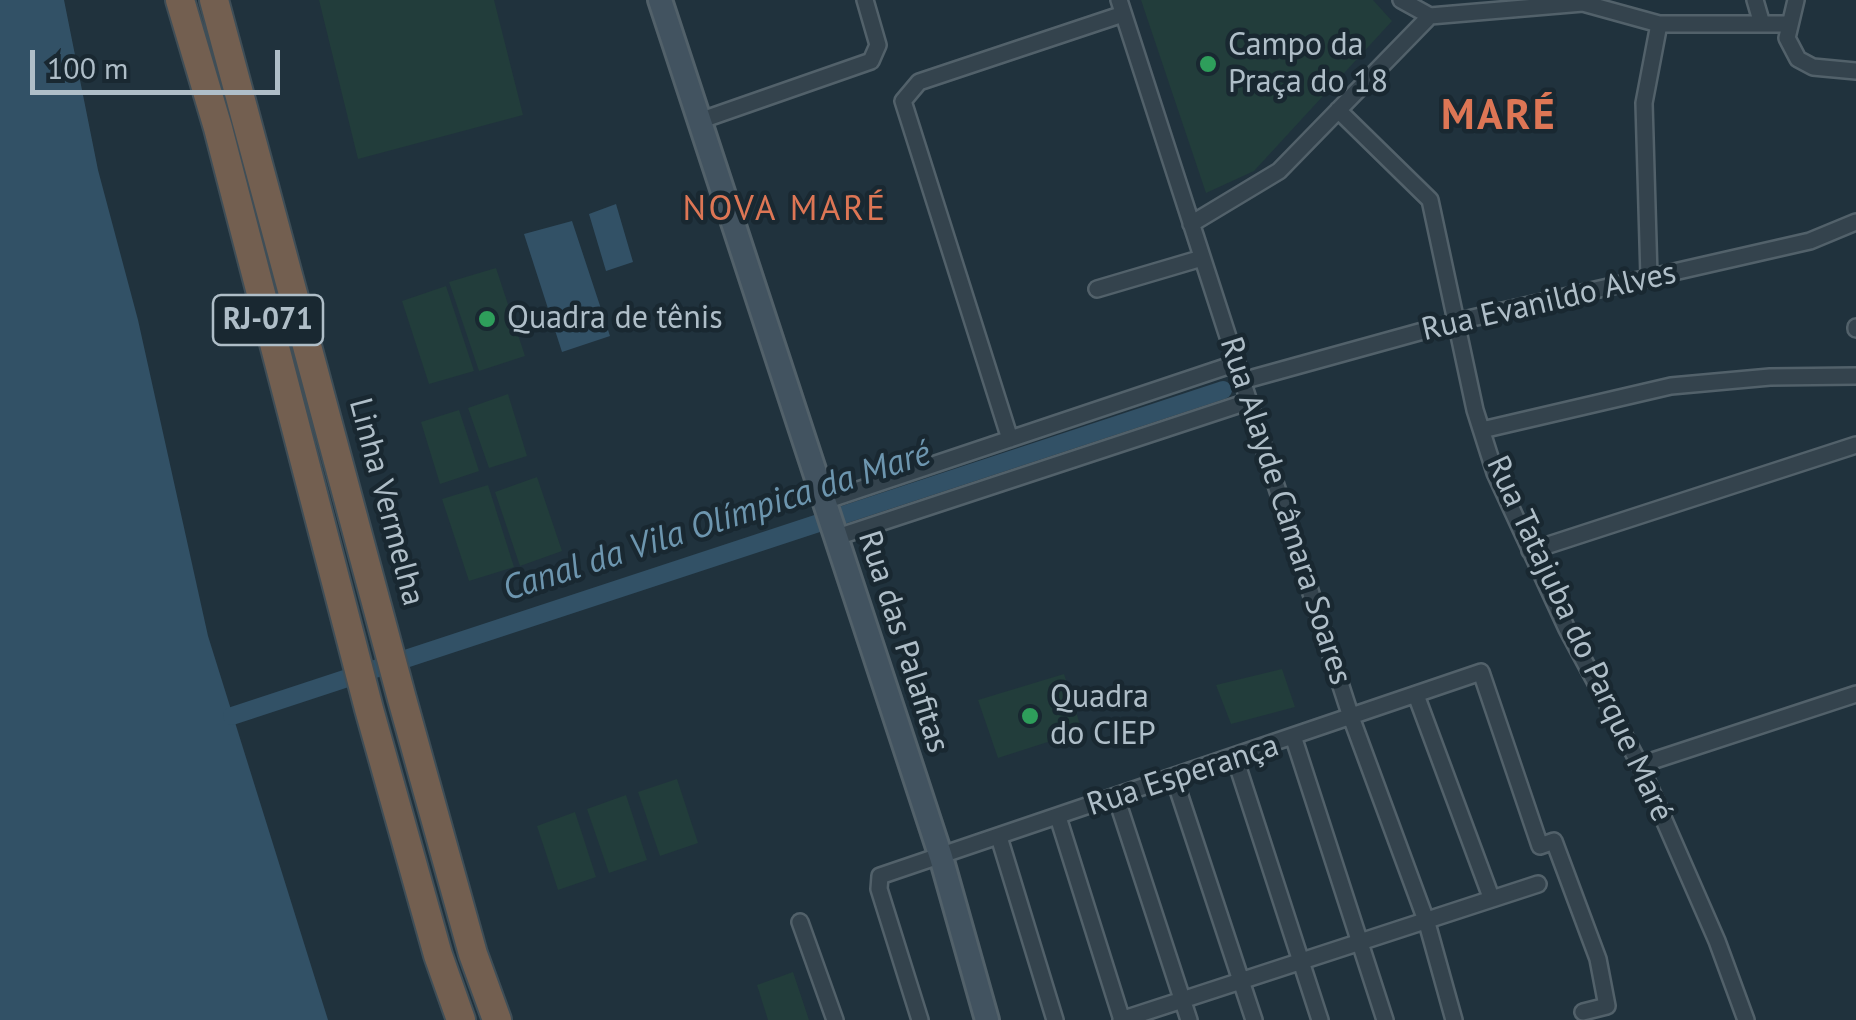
<!DOCTYPE html>
<html>
<head>
<meta charset="utf-8">
<style>
  body { margin:0 }
  #map { position:relative; width:1856px; height:1020px; overflow:hidden; background:#20323d; font-family:"PT Sans",sans-serif }
  canvas { display:block }
  .scale { position:absolute; left:30px; top:50px; width:250px; height:45px; box-sizing:border-box; border:5px solid #afbec8; border-top:0; padding-left:12px; font-size:30px; line-height:35px; white-space:nowrap; color:#afbec8; -webkit-text-stroke:8px #192831; paint-order:stroke }
</style>
</head>
<body>
<div id="map">
<canvas width="1856" height="1020"></canvas>
<div class="scale">100 m</div>
</div>
<script>
const g = document.querySelector('canvas').getContext('2d');
g.lineJoin = 'round';
function fill(path, color) { g.fillStyle = color; g.fill(path, 'evenodd'); }
const shape = rows => new Path2D(rows.map(r => 'M' + r).join(''));
function trace(path, color, width, dash) { g.strokeStyle = color; g.lineWidth = width; g.lineCap = dash ? 'butt' : 'round'; g.setLineDash(dash || []); g.stroke(path); }
function drawText(font, color, halo, rows, align = 'center') {
  g.font = font + ' "PT Sans",sans-serif'; g.lineWidth = 9; g.setLineDash([]); g.textBaseline = 'middle'; g.strokeStyle = halo; g.fillStyle = color; for (const [text, x, y, turn = 0] of rows) {
    g.save(); g.translate(x, y); g.rotate((+turn || 0) * Math.PI / 180); g.textAlign = isNaN(turn) ? turn : align; if (halo) g.strokeText(text, 0, 0); g.fillText(text, 0, 0); g.restore();
  }
}
fill(shape([
  [319,0,494,0,523,115,358,159],
  [1141,0,1373,0,1392,21,1254,171,1206,193],
  [496,268,525,356,479,371,449,282],
  [446,286,474,371,429,384,402,301],
  [508,394,527,456,489,468,468,408],
  [459,410,479,471,440,484,421,422],
  [537,477,562,551,520,566,495,492],
  [488,485,514,567,469,581,442,499],
  [1282,669,1295,707,1231,724,1216,685],
  [1064,674,1082,731,998,758,978,700],
  [677,779,698,843,660,856,638,792],
  [626,795,647,860,609,873,587,809],
  [575,812,596,877,558,890,537,826],
  [793,972,809,1020,768,1020,757,985]
]), '#223d3b');
fill(shape([
  [0,0,64,0,98,170,138,320,208,636,328,1020,0,1020],
  [616,204,633,262,606,271,589,214],
  [572,221,610,336,562,352,524,234]
]), '#325166');
trace(shape([
  [232,716,1223,390]
]), '#325166', 18);
const street = shape([
  [1119,0,1351,717,1427,923,1454,1020],
  [1401,0,1430,16,1583,3,1659,24,1787,24],
  [1755,0,1762,24],
  [1796,0,1787,38,1798,59,1813,67,1856,71],
  [1338,110,1430,200,1475,410,1495,473,1567,629,1640,765,1717,941,1746,1020],
  [699,121,871,61,878,45,865,0],
  [1191,224,1279,171,1430,16],
  [1649,277,1644,103,1659,24],
  [1097,289,1202,258],
  [1856,327,1856,329],
  [1242,381,1459,321,1810,241,1856,222],
  [1482,430,1671,386,1770,377,1856,376],
  [1010,439,903,101,919,82,1123,14],
  [822,502,1237,363],
  [834,538,1247,402],
  [1530,551,1856,445],
  [1416,695,1491,897],
  [1294,739,1385,1020],
  [1235,758,1320,1020],
  [1640,765,1856,694],
  [1174,778,1254,1020],
  [1116,797,1189,1020],
  [1058,817,1122,1020],
  [999,837,1055,1020],
  [800,922,835,1020],
  [920,1020,879,889,880,876,1481,672,1540,846,1554,841,1598,959,1607,1006,1583,1012],
  [1121,1020,1538,884]
]);
const secondary = shape([
  [660,0,941,857,987,1020]
]);
const highway = shape([
  [180,0,218,128,369,709,438,955,461,1020],
  [214,0,402,699,473,954,497,1020]
]);
trace(street, '#52616a', 20);
trace(secondary, '#52616a', 28);
trace(highway, '#3f4e57', 32);
trace(street, '#34434d', 15);
trace(secondary, '#425360', 22);
trace(highway, '#735f50', 28);
for (const [x, y, r, color] of [
  [1208,64,10,"#2e9e5b"],
  [487,319,10,"#2e9e5b"],
  [1030,716,10,"#2e9e5b"]
]) { const dot = new Path2D(); dot.arc(x, y, r, 0, 2 * Math.PI); g.fillStyle = color; g.fill(dot); trace(dot, '#192831', 4); }
for (const [x, y, w] of [
  [268,320,110]
]) { const box = new Path2D(); box.roundRect(x - w / 2, y - 25, w, 50, 8); g.fillStyle = '#192831'; g.fill(box); trace(box, '#afbec8', 2.5); }
drawText('bold 30px', '#afbec8', null, [
  ["RJ-071",268,320]
]);
drawText('32px', '#afbec8', '#192831', [
  ["Campo da",1228,46],
  ["Praça do 18",1228,83],
  ["Quadra de tênis",507,319],
  ["Quadra",1050,698],
  ["do CIEP",1050,735]
], 'left');
drawText('32px', '#afbec8', '#192831', [
  ["Rua Evanildo Alves",1549,302,-13],
  ["Linha Vermelha",386,502,75],
  ["Rua Alayde Câmara Soares",1285,511,72],
  ["Rua Tatajuba do Parque Maré",1579,639,65],
  ["Rua das Palafitas",903,642,72],
  ["Rua Esperança",1183,776,-18]
]);
g.letterSpacing = '2.5px';
drawText('35px', '#dd7655', '#192831', [
  ["NOVA MARÉ",785,210]
]);
g.letterSpacing = '0px';
drawText('italic 35px', '#6d96af', '#192831', [
  ["Canal da Vila Olímpica da Maré",717,522,-18]
]);
g.letterSpacing = '2.5px';
drawText('bold 42px', '#dd7655', '#192831', [
  ["MARÉ",1499,117]
]);
g.letterSpacing = '0px';
</script>
</body>
</html>
